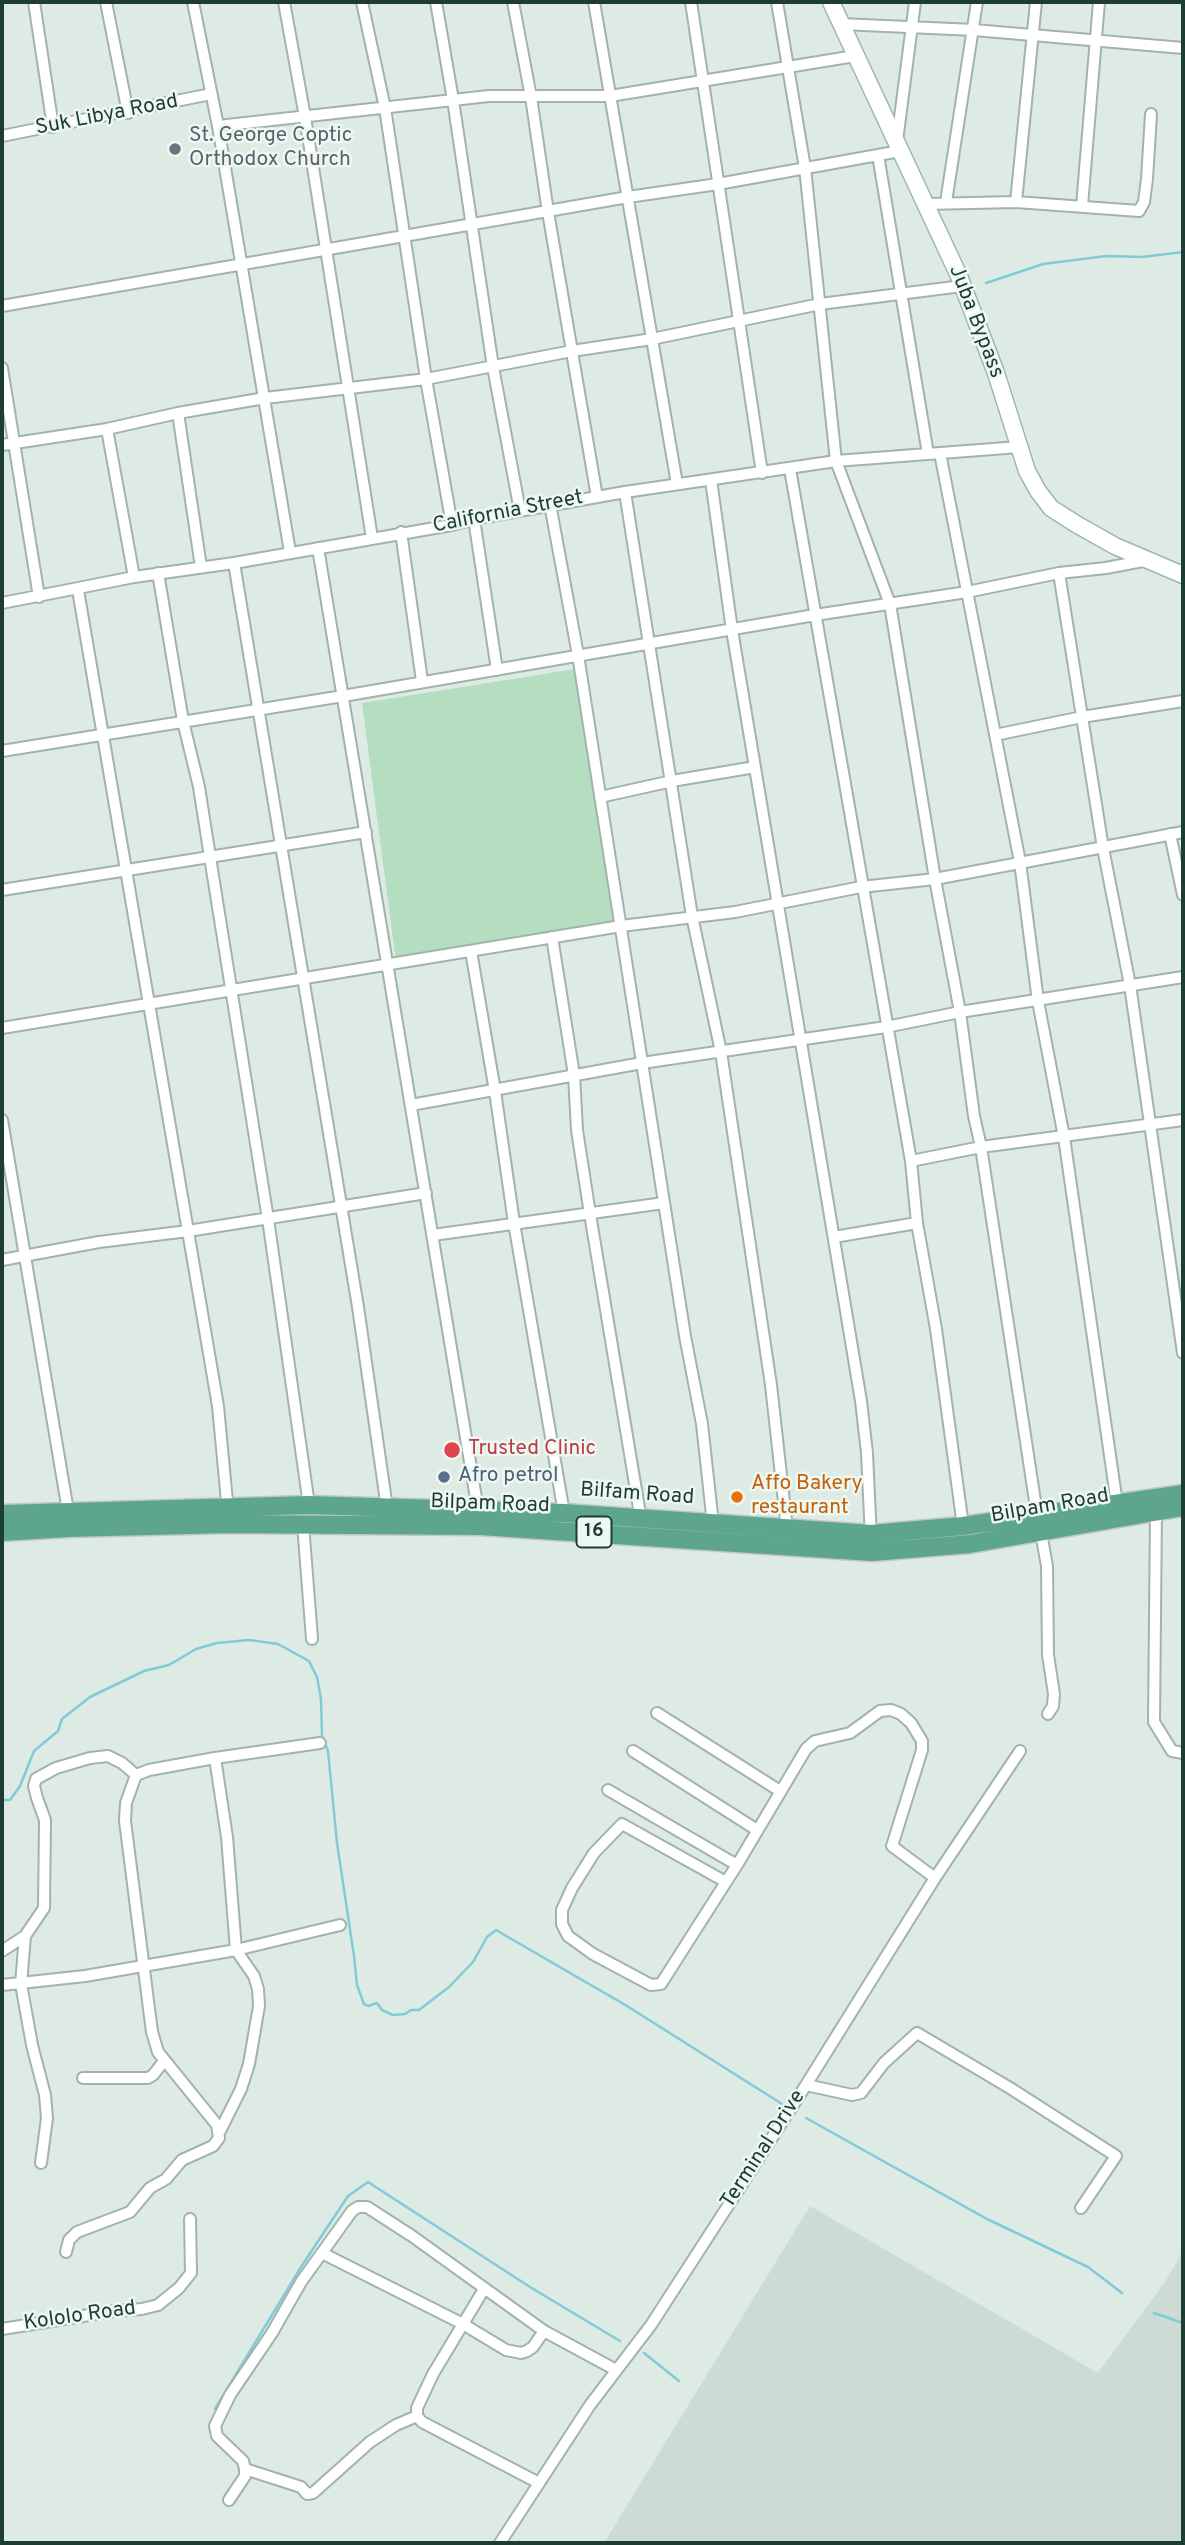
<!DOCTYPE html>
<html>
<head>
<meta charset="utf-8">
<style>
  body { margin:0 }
  #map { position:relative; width:1185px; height:2545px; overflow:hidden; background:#deebe5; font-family:Overpass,sans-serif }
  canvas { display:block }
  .frame { position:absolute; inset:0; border:4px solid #1e3c33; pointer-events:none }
</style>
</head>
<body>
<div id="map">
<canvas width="1185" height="2545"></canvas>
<div class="frame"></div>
</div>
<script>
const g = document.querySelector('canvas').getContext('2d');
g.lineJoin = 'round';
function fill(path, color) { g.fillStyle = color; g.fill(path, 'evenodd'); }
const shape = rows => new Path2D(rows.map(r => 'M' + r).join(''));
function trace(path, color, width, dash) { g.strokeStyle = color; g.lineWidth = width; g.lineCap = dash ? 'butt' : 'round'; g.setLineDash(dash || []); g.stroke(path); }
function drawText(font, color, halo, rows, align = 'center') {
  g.font = font + ' Overpass,sans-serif'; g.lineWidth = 5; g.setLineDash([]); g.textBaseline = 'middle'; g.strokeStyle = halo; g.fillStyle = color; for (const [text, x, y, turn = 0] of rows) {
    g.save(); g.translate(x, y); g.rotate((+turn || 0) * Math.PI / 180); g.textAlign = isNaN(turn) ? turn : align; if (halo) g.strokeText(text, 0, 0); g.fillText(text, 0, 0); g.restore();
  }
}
fill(shape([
  [810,2206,1098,2373,1165,2282,1183,2251,1183,2543,604,2543]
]), '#ccdbd4');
fill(shape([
  [575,669,614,927,396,962,362,703]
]), '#b4debf');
trace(shape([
  [986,283,1043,264,1106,256,1142,257,1183,252],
  [2,1800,10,1800,20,1786,34,1751,58,1731,62,1719,90,1697,144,1671,169,1665,196,1649,217,1643,249,1640,278,1644,309,1661,317,1677,321,1699,322,1736,328,1751,337,1843,354,1956,357,1985,364,2004,368,2006,377,2003,382,2010,393,2015,405,2014,411,2010,419,2010,449,1987,473,1962,487,1937,496,1930,627,2006,782,2104],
  [806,2118,987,2219,1088,2267,1122,2293],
  [1154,2313,1183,2323],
  [644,2353,679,2381],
  [215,2409,301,2267,348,2196,368,2182,530,2287,620,2341]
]), '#80cbd6', 2.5);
const street = shape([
  [34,2,53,127],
  [106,2,128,113],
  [193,2,218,126,290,552],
  [284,2,305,117,372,538],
  [362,2,385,108,426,379,452,525],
  [436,2,453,100,493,367,520,511],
  [513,2,531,97,548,212,597,497],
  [594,2,677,484],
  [691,2,762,473],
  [777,2,805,168,836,461,890,604,935,879,960,1012,974,1116,981,1147,1037,1514],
  [841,24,974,30,1183,48],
  [218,126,489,96,610,96,855,56],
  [2,136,211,94],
  [897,141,915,2],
  [878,155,928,454],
  [946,202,977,2],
  [1016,202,1036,2],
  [926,204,1016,202,1139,211,1144,202,1147,179,1151,114],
  [1082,206,1099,2],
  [2,306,628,197,718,184,900,151],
  [2,368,39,597],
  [178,413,201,567],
  [107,429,134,577],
  [2,445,107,429,178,413,265,398,426,379,572,351,652,339,820,304,962,286],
  [940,453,1020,862,1038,1001,1064,1137,1117,1504],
  [790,469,911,1161,917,1223,936,1329,963,1526],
  [711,480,732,630,861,1401,867,1453,871,1539],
  [625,492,692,916,721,1052,771,1385,787,1529],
  [550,504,578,655,685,1336,702,1424,713,1524],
  [474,519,497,670],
  [401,532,422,681],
  [318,548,478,1510],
  [234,563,358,1307,387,1508],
  [158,573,183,721,199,787,210,857,268,1219,309,1505],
  [1059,573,1103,848,1130,985,1183,1353],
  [78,590,218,1406,228,1512],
  [2,603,134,577,234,563,452,525,474,519,625,492,836,461,1019,447],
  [995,735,1082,717,1183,701],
  [2,751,343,696,815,615,967,592,1059,573,1106,568,1148,560],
  [600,797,672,781,755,767],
  [1170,834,1183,895],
  [2,890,366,832],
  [552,937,574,1075,577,1130,590,1214,641,1520],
  [471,951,495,1091,514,1223,564,1513],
  [2,1028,621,926,735,912,861,887,935,879,1183,832],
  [411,1105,642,1063,886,1027,960,1012,1183,977],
  [2,1120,68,1511],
  [911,1161,981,1147,1183,1120],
  [433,1235,664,1203],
  [834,1237,917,1223],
  [2,1260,99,1242,188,1231,426,1193],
  [1156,1511,1154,1722,1172,1751,1183,1753],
  [303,1524,312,1639],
  [1041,1533,1047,1566,1048,1655,1054,1694,1053,1706,1048,1714],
  [657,1713,780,1791],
  [633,1751,757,1830],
  [215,1758,227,1837,236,1950,254,1976,258,1989,259,2006,249,2064,241,2089,220,2131],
  [608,1790,737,1865],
  [726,1882,622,1824,594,1853,572,1888,562,1910,562,1924,568,1936,593,1954,651,1985,661,1984,726,1882,737,1865,806,1749,815,1741,850,1733,880,1711,891,1710,901,1714,911,1723,922,1741,922,1750,892,1846,935,1878],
  [25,1936,21,1984,32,2045,45,2095,47,2118,41,2163],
  [2,1951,25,1936,44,1908,45,1820,37,1798,34,1786,36,1779,56,1768,90,1758,108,1756,122,1763,136,1775],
  [2,1985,85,1976,236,1950,340,1925],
  [83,2078,148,2078,153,2075,164,2061],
  [806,2085,852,2095,861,2093,884,2063,917,2033,1010,2088,1116,2156,1081,2208],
  [66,2252,69,2240,77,2232,130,2212,150,2188,166,2179,182,2160,213,2146,219,2138,217,2125,158,2052,152,2032,125,1821,126,1803,136,1775,149,1770,215,1758,320,1743],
  [322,2253,463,2324,506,2350,521,2353,527,2351,533,2347,544,2331],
  [484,2289,433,2374,417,2408,417,2416,422,2422,539,2483],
  [2,2329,114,2311,142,2309,158,2305,179,2288,191,2273,190,2219],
  [245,2469,301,2487,307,2494,313,2493,370,2442,396,2425,417,2416],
  [229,2500,245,2476,245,2469,243,2461,217,2436,215,2426,230,2395,272,2333,301,2282,352,2211,358,2207,367,2207,412,2236,544,2331,616,2370],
  [500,2543,590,2405,651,2325,806,2085,935,1878,1020,1751]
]);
const secondary = shape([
  [831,2,959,276,996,373,1027,471,1038,491,1051,508,1076,524,1115,546,1183,575]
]);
const primary = shape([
  [2,1514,309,1505,564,1513,871,1534,963,1526,1183,1494],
  [2,1532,68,1528,228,1524,480,1526,872,1552,970,1544,1183,1507]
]);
trace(street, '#a1b3ac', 14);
trace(secondary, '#9cb8ad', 19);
trace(primary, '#c0c8c6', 21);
trace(street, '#fff', 10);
trace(secondary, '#fff', 16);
trace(primary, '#5ea590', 18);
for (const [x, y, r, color] of [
  [175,149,7,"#6b7280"],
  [452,1450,9,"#e0444e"],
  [444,1477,7,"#5c6f8a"],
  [737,1497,7,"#e8710a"]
]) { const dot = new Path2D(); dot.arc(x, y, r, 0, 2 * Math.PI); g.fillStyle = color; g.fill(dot); trace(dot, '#eef8f3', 2.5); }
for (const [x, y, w] of [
  [594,1532,35]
]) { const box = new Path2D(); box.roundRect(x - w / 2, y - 15.5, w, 31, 5); g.fillStyle = '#eef8f3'; g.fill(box); trace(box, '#1e3c33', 2); }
drawText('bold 19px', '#1e3c33', null, [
  ["16",594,1532]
]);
drawText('21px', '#1e3c33', '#eef8f3', [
  ["Suk Libya Road",107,116,-11],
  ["Juba Bypass",975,322,69],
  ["California Street",508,513,-11],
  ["Bilfam Road",637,1495,4],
  ["Bilpam Road",490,1505,2],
  ["Bilpam Road",1050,1507,-10],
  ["Terminal Drive",764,2150,-57],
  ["Kololo Road",80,2317,-8]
]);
drawText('21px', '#5b616d', '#eef8f3', [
  ["St. George Coptic",189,137],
  ["Orthodox Church",189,161]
], 'left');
drawText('21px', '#be3a42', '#eef8f3', [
  ["Trusted Clinic",468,1450]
], 'left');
drawText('21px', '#4e5e75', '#eef8f3', [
  ["Afro petrol",458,1477]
], 'left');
drawText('21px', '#c56008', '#eef8f3', [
  ["Affo Bakery",751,1485],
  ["restaurant",751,1509]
], 'left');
</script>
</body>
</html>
